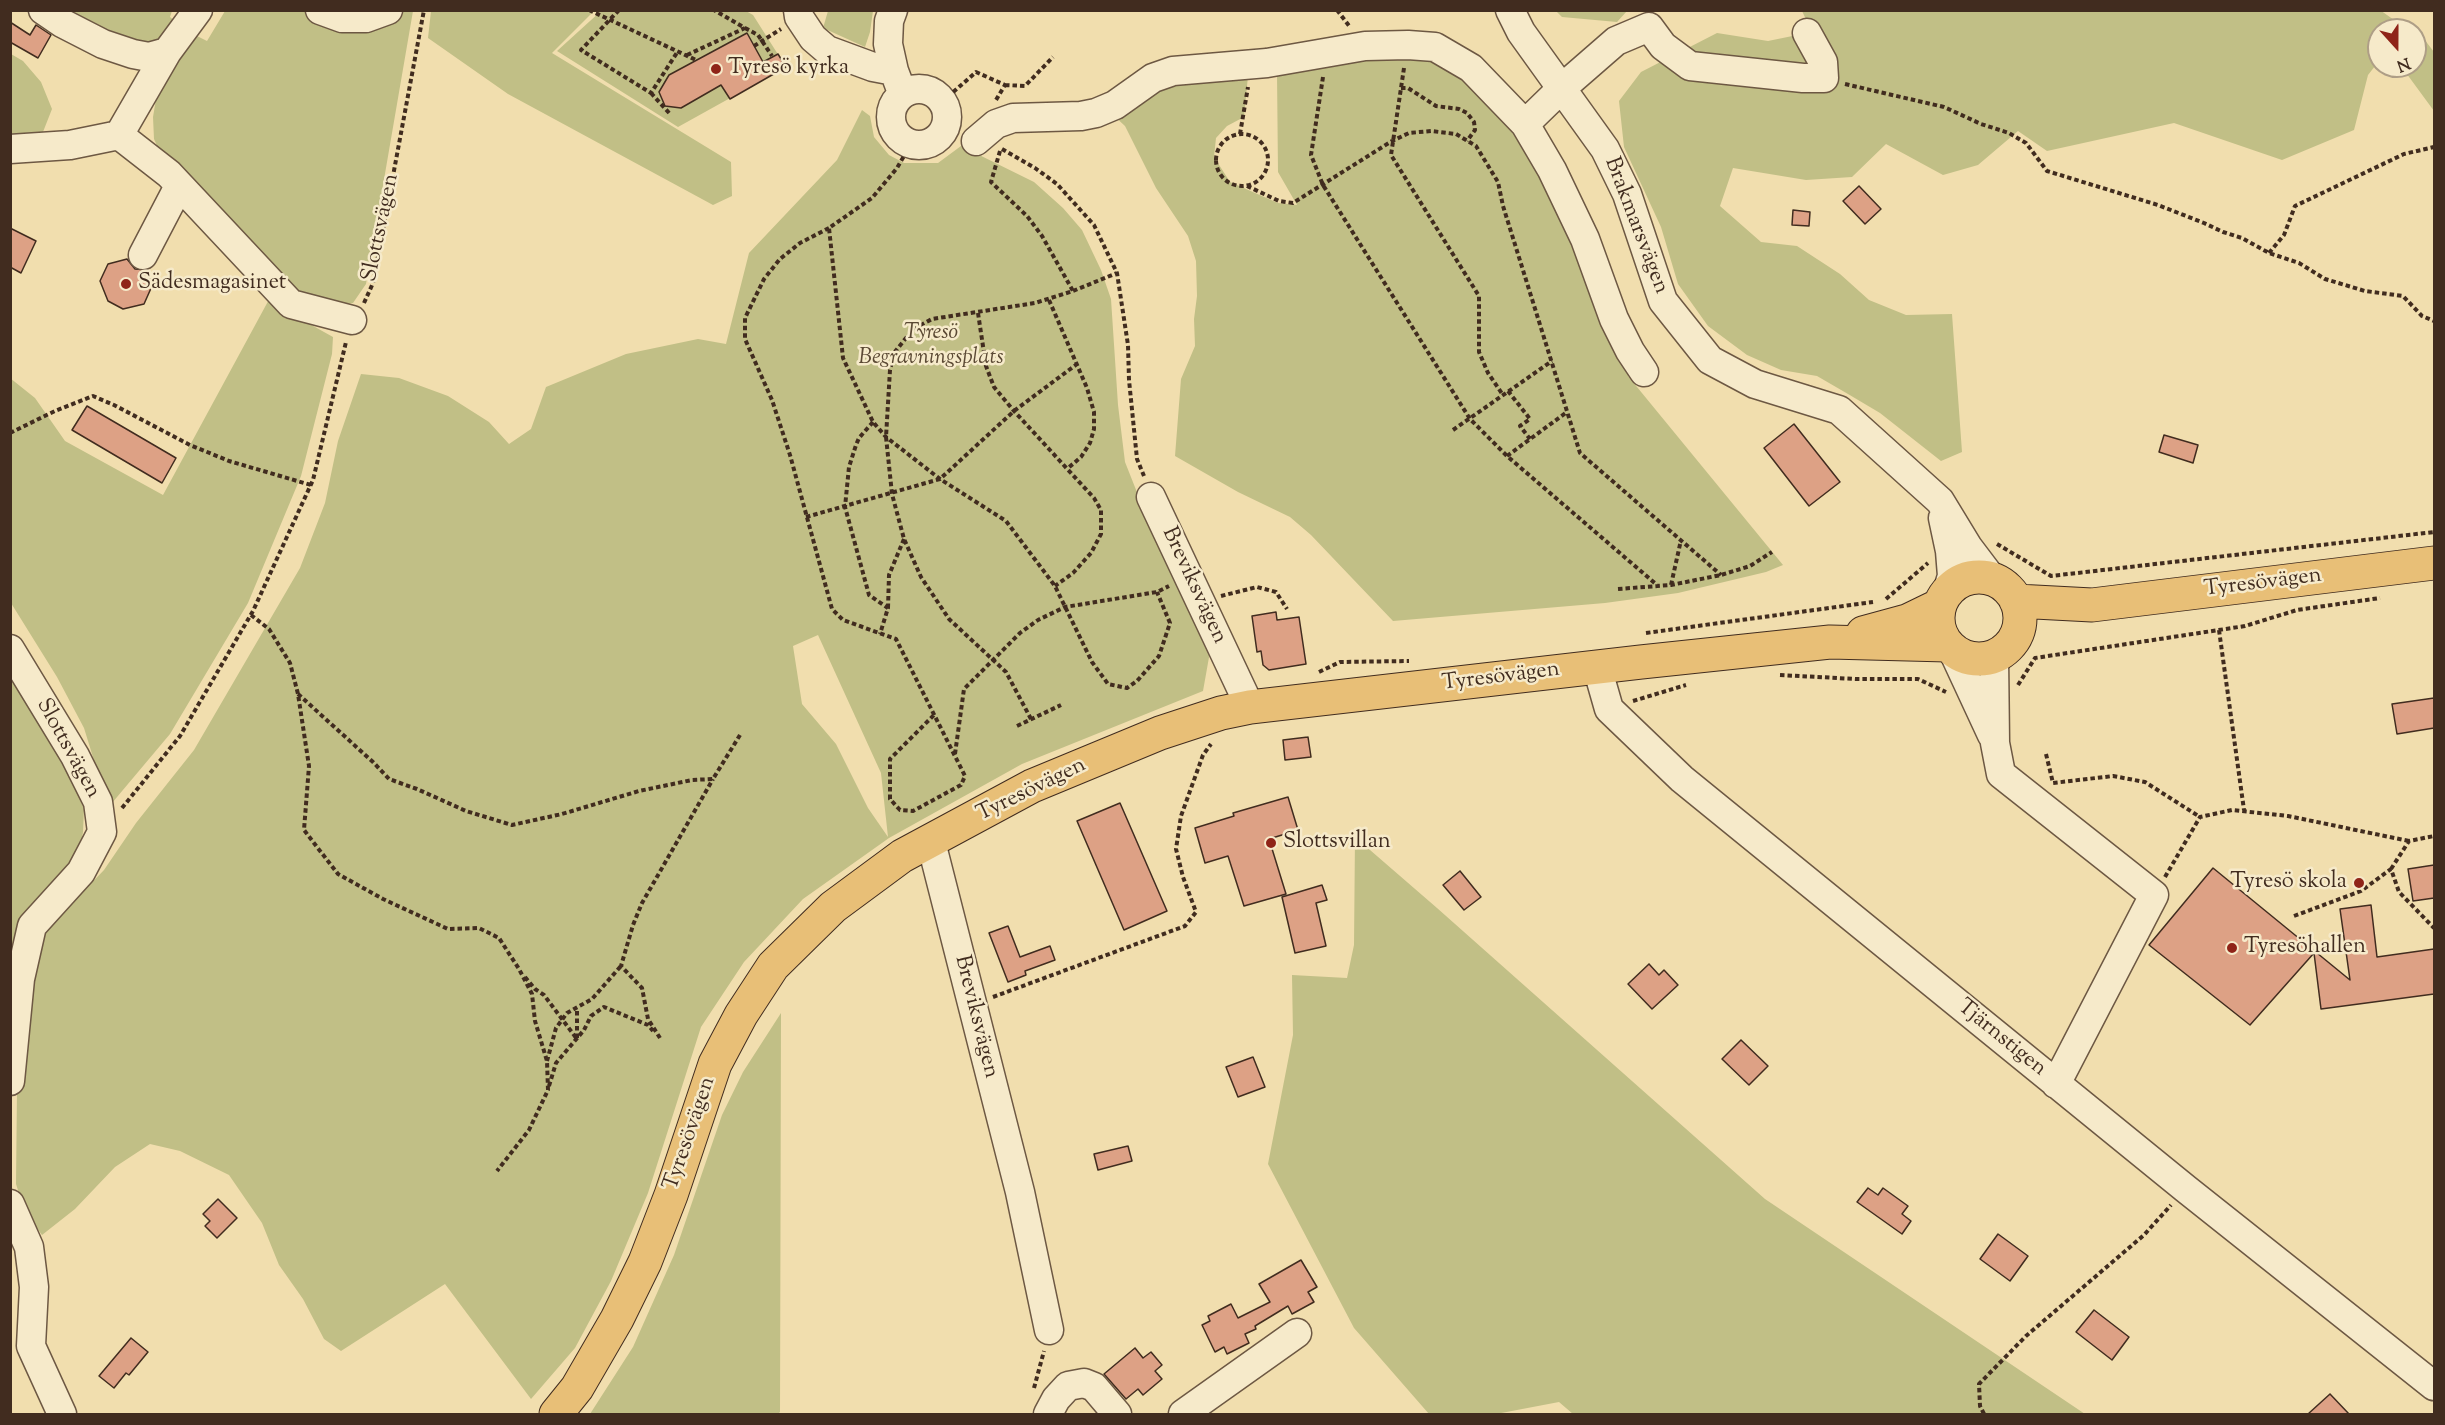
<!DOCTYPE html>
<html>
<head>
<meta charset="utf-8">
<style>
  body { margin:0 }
  #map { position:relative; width:2445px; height:1425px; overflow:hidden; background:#f1deae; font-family:"Sorts Mill Goudy",serif }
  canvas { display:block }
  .frame { position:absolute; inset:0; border:12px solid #412c1f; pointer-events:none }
  .north { position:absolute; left:2367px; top:18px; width:60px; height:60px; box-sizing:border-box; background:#f6eaca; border:2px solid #ae9e86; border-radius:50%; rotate:159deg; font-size:16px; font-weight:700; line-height:24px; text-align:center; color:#412c1f }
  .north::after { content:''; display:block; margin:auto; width:21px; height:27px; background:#8f2418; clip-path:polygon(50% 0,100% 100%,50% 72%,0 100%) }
</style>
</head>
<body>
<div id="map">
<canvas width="2445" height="1425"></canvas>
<div class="frame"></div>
<div class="north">N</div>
</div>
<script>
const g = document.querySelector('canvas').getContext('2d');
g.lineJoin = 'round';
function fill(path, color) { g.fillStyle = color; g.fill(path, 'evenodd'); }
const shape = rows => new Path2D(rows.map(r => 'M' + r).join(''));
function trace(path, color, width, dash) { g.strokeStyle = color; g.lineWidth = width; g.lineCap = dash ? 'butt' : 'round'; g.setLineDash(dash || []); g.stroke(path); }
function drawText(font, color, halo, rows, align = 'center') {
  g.font = font + ' "Sorts Mill Goudy",serif'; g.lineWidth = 5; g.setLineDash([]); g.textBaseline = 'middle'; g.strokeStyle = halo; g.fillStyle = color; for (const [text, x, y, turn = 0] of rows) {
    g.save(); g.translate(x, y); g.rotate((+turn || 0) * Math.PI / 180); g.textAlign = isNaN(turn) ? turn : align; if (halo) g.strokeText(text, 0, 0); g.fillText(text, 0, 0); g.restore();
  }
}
fill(shape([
  [70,10,172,11,170,17,176,22,172,37,144,46,67,16],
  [2380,10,2408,30,2379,30,2379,61,2368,75,2354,130,2282,160,2174,123,2047,151,2018,131,1978,165,1943,175,1886,144,1852,177,1806,180,1733,168,1720,206,1761,242,1797,246,1840,274,1869,300,1906,315,1952,314,1962,452,1941,461,1880,413,1848,394,1817,376,1781,370,1747,355,1708,326,1678,284,1661,227,1624,147,1619,101,1641,72,1717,33,1768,41,1812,32,1802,11],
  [225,11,413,11,366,284,353,303,332,306,293,295,164,161,154,139,153,117,159,81,191,33,207,41],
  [431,11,594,11,552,53,731,162,732,196,713,205,508,94,428,38],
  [601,11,746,11,753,15,786,67,678,127,557,51],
  [828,11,873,11,870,32,865,47,823,28],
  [1556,11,1627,11,1617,22,1562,17],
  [2415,34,2424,39,2434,52,2434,111,2401,66,2415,66],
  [1367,53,1410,55,1442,63,1471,83,1527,140,1635,370,1628,376,1783,565,1766,572,1678,593,1605,603,1393,621,1311,535,1290,517,1238,492,1175,456,1181,379,1195,346,1194,319,1197,296,1196,261,1188,236,1156,188,1125,126,1111,113,1157,87,1248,76,1244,117,1227,126,1216,138,1214,157,1230,182,1278,203,1297,205,1278,172,1277,74],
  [11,54,23,61,41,82,52,109,41,137,11,139],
  [862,110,870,116,874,137,889,155,904,163,938,163,961,146,1034,182,1063,208,1082,230,1101,270,1111,299,1118,405,1125,462,1144,510,1211,646,1203,691,1022,764,889,838,803,899,744,962,701,1027,648,1193,611,1281,575,1348,531,1399,445,1284,341,1351,324,1339,303,1299,279,1265,262,1223,229,1175,180,1151,150,1144,115,1167,75,1209,42,1235,25,1212,16,1184,17,1090,28,981,48,921,76,899,104,870,136,823,194,750,300,568,325,503,338,441,361,374,399,378,448,396,489,422,509,444,531,429,546,387,626,354,698,339,726,344,749,253,837,160],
  [818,635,881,773,888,837,868,808,836,744,802,704,793,646],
  [272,294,288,312,333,337,332,354,301,476,248,603,170,734,112,803,101,783,84,728,57,677,11,603,10,378,35,398,65,441,163,495],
  [11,678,64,762,84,809,83,832,77,867,11,972],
  [1355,837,1437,908,1765,1199,2085,1414,1573,1414,1559,1402,1496,1414,1429,1414,1354,1328,1268,1164,1293,1035,1292,975,1347,978,1354,945],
  [781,1013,780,1412,778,1414,590,1414,633,1347,674,1255,722,1115,743,1072]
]), '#c1bf86');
const building = shape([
  [10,22,30,35,36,25,51,35,38,58,10,42,10,22],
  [747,33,763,62,778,54,786,67,730,99,721,85,681,108,665,106,659,92,669,75,747,33],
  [1859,186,1881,209,1865,224,1843,201,1859,186],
  [1793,210,1810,212,1809,226,1792,225,1793,210],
  [10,228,36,241,21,273,10,267,10,228],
  [127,259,135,269,148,270,152,286,144,304,123,309,108,301,100,281,108,264,127,259],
  [87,406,176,458,162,483,72,430,87,406],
  [1794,424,1840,482,1809,506,1764,448,1794,424],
  [2164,435,2198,445,2193,463,2159,452,2164,435],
  [1276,612,1277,620,1299,617,1306,664,1269,670,1263,665,1261,651,1257,652,1252,616,1276,612],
  [2434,698,2434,728,2397,734,2392,704,2434,698],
  [1308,737,1311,757,1285,760,1283,740,1308,737],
  [1288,797,1298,830,1269,839,1286,894,1244,906,1228,856,1205,863,1195,828,1234,816,1233,813,1288,797],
  [1120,803,1167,911,1124,930,1077,821,1120,803],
  [2434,865,2434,898,2413,901,2408,869,2434,865],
  [2213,868,2350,980,2340,909,2371,905,2377,957,2434,949,2434,994,2321,1009,2314,953,2250,1025,2149,945,2213,868],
  [1460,871,1481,897,1464,910,1443,885,1460,871],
  [1322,885,1327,900,1316,903,1326,946,1295,953,1282,897,1322,885],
  [1008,926,1020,957,1050,946,1055,960,1025,971,1026,975,1008,982,989,933,1008,926],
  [1649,964,1659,975,1664,970,1678,985,1652,1009,1628,984,1649,964],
  [1741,1040,1768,1066,1749,1085,1722,1059,1741,1040],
  [1253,1057,1265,1087,1238,1097,1226,1067,1253,1057],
  [1128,1146,1132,1161,1098,1170,1094,1154,1128,1146],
  [1868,1188,1878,1195,1883,1188,1908,1206,1902,1214,1911,1221,1902,1234,1857,1202,1868,1188],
  [218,1199,237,1218,217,1238,205,1226,210,1221,203,1214,218,1199],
  [1998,1234,2028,1256,2010,1281,1980,1259,1998,1234],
  [1301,1260,1317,1287,1308,1292,1314,1302,1292,1314,1288,1306,1255,1326,1256,1329,1245,1334,1249,1343,1227,1354,1224,1347,1215,1352,1202,1325,1210,1321,1208,1316,1231,1304,1238,1318,1270,1302,1259,1284,1301,1260],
  [2094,1310,2129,1337,2112,1360,2076,1332,2094,1310],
  [131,1338,148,1352,129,1375,126,1373,114,1388,99,1376,131,1338],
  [1135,1348,1143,1358,1151,1352,1162,1365,1155,1371,1162,1379,1143,1395,1138,1389,1126,1399,1104,1374,1135,1348],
  [2330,1394,2349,1414,2308,1414,2330,1394]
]);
fill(building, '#dda185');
trace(building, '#412c1f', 1.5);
const minor = shape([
  [43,10,62,23,103,44,133,54,149,57,167,52],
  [320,10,342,18,366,18,388,10],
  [798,10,799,17,813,38,827,50,873,67,894,71],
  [893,10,889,21,888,44,894,71,900,87],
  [1510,10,1521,32,1605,149,1627,194,1663,301,1710,360,1755,384,1839,410,1940,501,1968,547,1993,580],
  '891 117a28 28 0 1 1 56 0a28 28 0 1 1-56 0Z',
  [1525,124,1562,88,1616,41,1649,27,1663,46,1690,66,1803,78,1824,78,1823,62,1807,33],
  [119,135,169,174,291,304,352,320],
  [976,141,996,124,1013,118,1081,116,1096,113,1115,105,1153,78,1173,71,1267,63,1365,46,1408,45,1435,47,1471,68,1525,124,1552,170,1585,239,1614,319,1630,351,1644,372],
  [10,149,70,145,119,135,167,52,198,10],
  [143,255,179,186],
  [1151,497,1250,707],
  [1943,518,1950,551,1952,576,1947,592],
  [10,649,75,756,98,802,102,832,81,872,32,926,20,979,10,1081],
  [1953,651,1992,735],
  [1994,656,1995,743,2001,774,2154,895,2056,1084],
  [1597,667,1609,709,1682,779,2186,1189,2434,1386],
  [931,842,1020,1192,1049,1330],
  [10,1204,29,1247,34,1287,31,1346,62,1414],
  [1048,1414,1056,1399,1068,1386,1084,1383,1094,1387,1117,1414],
  [1183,1414,1297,1333]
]);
const major = shape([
  '1938 618a41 41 0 1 1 82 0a41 41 0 1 1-82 0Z',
  [2016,601,2092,605,2434,563],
  [1863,633,1907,621,1940,605],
  [556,1414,577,1388,617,1319,645,1262,671,1195,715,1064,741,1015,773,966,833,907,902,856,1032,786,1160,733,1221,713,1250,707,1641,662,1830,642,1947,645]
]);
trace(minor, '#6d5843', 31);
trace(major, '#412c1f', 35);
trace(shape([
  [589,10,696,60],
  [619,10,581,50,651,93,678,51],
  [1337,10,1350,27],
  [745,28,758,35,772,56],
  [754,46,781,29],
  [687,55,745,28,714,10],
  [1404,68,1391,155,1479,296,1479,352,1488,373,1503,395],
  [1323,77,1311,155,1323,185,1470,419,1507,456,1657,585],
  [1845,84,1944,107,1981,124,2009,133,2026,143,2047,171,2158,205,2204,223,2223,232,2242,238,2269,253,2299,263,2325,279,2365,291,2403,296,2422,316,2434,321],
  [1005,85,1025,86,1053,57],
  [1401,88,1408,88,1436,106,1459,109,1467,113,1474,122,1475,130,1467,141],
  [651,93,670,114],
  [942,102,976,72,1005,85,996,100],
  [944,131,954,134],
  '1216 160a26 26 0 1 1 52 0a26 26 0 1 1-52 0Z',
  [1240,134,1248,87],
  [911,144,897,168,872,198,829,228,843,358,873,422,886,437,940,479,1006,521,1055,586,1092,662,1108,684,1127,688,1137,681,1159,656,1170,623,1157,592],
  [1002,149,1035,168,1057,184,1094,225,1117,273,1128,345,1129,380,1137,459,1144,476],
  [1000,151,991,182,1027,216,1042,236,1073,291],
  [1247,186,1279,201,1293,203,1392,141,1409,133,1431,131,1456,134,1476,146,1498,182,1503,206,1580,453,1721,575],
  [829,228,800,243,780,259,764,279,745,318,745,339,772,400,790,455,832,609,843,620,896,639,965,776,961,785,913,811,900,810,890,799,890,759,934,715],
  [2269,253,2284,235,2295,206,2404,154,2434,147],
  [1049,300,1087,388,1094,412,1094,429,1090,443,1081,457,1067,469],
  [364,303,373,283,424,10],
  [978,313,986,366,994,387,1014,411,1094,498,1101,510,1101,534,1091,553,1073,573,1055,586],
  [1508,391,1530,419,1520,426,1530,439],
  [873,422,859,438,856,445,849,467,845,507,869,595,888,608,880,634],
  [1453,430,1552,361],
  [10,433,55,411,93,396,114,405,190,445,229,461,311,485],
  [1507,456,1567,412],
  [806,517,940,479,1014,411,1077,364],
  [1997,544,2051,576,2434,532],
  [1671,585,1681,540],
  [1618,589,1671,585,1721,575,1750,566,1772,552],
  [1221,596,1257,587,1276,592,1287,609],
  [1886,599,1928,563],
  [888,608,889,575,904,539],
  [251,615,269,629,290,663,298,694,309,766,304,830,317,847,338,874,383,899,448,929,479,928,499,938,519,969,532,994,535,1021,547,1061,548,1090,529,1130,497,1171],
  [2219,630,2244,810],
  [1646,633,1873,602],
  [1319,672,1340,662,1409,661],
  [1780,675,1856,679,1918,679,1946,692],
  [2018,685,2035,658,2245,626,2297,610,2380,598],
  [298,694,373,762,389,779,417,789,466,811,512,825,562,814,639,791,692,780,713,779,740,735],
  [1633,701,1686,685],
  [1031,719,1006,672,949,619,921,577,904,539,892,494,886,437,890,370,894,353,906,338,919,326,932,319,1035,303,1073,291,1117,273],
  [1017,726,1061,705],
  [955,754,964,689,1020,633,1038,620,1065,607,1157,592,1169,586],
  [2046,754,2053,783,2113,776,2145,782,2200,817],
  [122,808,180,736,253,611,313,480,346,342],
  [2391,869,2409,841,2434,836],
  [2165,877,2200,817,2232,810,2288,816,2409,841],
  [2294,916,2361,891,2391,869,2399,892,2434,928],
  [525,977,535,989,544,995,577,1039,577,1008],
  [993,997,1185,926,1196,912,1183,877,1176,849,1181,816,1203,755,1211,744],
  [660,1038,648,1019,642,988,621,966,633,925,642,903,713,779],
  [547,1061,556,1028,567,1013,592,999,621,966],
  [549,1086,556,1063,584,1030,591,1016,604,1007,648,1025,653,1031],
  [1034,1388,1044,1351],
  [1984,1414,1980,1406,1979,1384,2026,1336,2144,1235,2171,1205]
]), '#412c1f', 4, [4.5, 3]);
trace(minor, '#f6eaca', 28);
trace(major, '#e8bf77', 33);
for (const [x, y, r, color] of [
  [716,69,6,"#8f2418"],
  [126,284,6,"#8f2418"],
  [1271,843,6,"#8f2418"],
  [2359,883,6,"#8f2418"],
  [2232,948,6,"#8f2418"]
]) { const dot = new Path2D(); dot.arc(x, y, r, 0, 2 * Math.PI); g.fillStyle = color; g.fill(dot); trace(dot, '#f6eaca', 2); }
drawText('22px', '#412c1f', '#f6eaca', [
  ["Tyresö kyrka",728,69],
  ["Sädesmagasinet",138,284],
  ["Slottsvillan",1283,843],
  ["Tyresö skola",2347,883,"right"],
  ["Tyresöhallen",2244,948]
], 'left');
drawText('22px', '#412c1f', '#f6eaca', [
  ["Brakmarsvägen",1635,226,69],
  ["Slottsvägen",382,228,-78],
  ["Tyresövägen",2263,584,-7],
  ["Breviksvägen",1193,586,65],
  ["Tyresövägen",1501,678,-7],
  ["Slottsvägen",67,749,61],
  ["Tyresövägen",1032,791,-26],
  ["Breviksvägen",975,1017,76],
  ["Tjärnstigen",2001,1039,39],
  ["Tyresövägen",691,1134,-71]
]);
drawText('italic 22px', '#5b4934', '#f6eaca', [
  ["Tyresö",931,334],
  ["Begravningsplats",931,359]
]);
</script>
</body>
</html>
